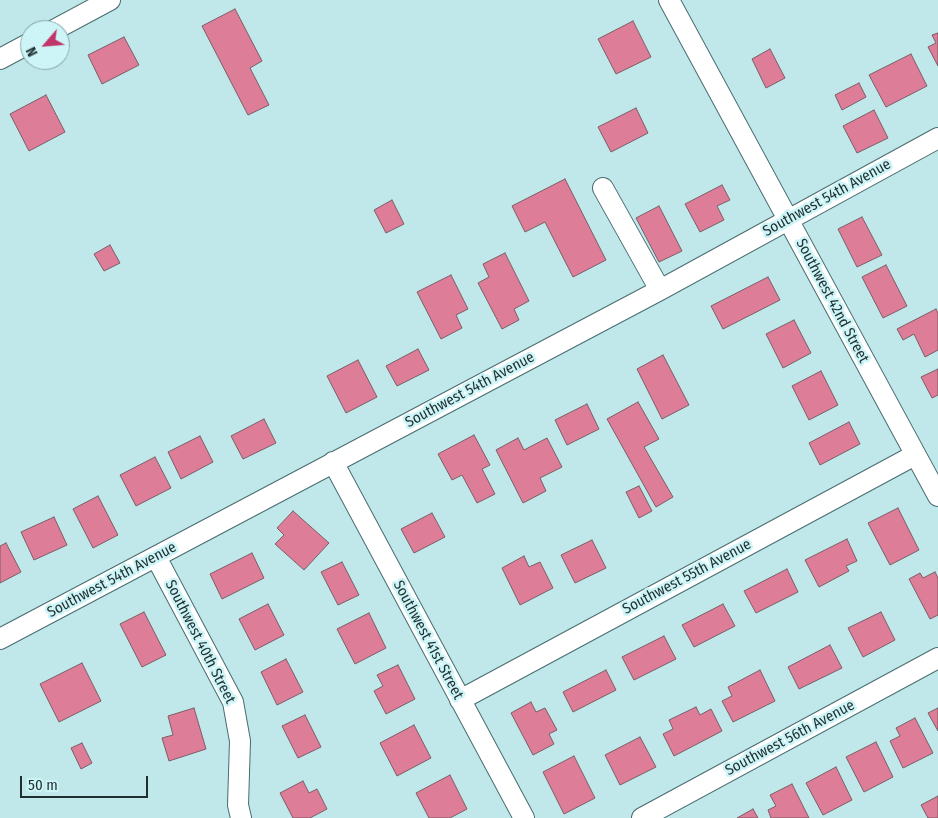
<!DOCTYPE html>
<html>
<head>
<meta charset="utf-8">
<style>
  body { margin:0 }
  #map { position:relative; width:938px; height:818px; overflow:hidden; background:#c0e7ea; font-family:"Fira Sans Condensed",sans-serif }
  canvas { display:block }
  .north { position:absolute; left:20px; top:20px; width:50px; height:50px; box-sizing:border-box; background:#cdf4f7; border:1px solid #87a5a7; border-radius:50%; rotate:243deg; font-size:14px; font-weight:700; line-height:20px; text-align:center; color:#1f2e2f }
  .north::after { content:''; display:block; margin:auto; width:18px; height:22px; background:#c1356a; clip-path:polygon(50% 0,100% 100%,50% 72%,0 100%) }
  .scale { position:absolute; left:20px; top:776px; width:128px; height:22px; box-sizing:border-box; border:2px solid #1f2e2f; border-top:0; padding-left:6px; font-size:15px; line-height:18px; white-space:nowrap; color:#1f2e2f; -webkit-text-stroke:4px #cdf4f7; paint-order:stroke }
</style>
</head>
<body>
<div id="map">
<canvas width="938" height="818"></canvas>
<div class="north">N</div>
<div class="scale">50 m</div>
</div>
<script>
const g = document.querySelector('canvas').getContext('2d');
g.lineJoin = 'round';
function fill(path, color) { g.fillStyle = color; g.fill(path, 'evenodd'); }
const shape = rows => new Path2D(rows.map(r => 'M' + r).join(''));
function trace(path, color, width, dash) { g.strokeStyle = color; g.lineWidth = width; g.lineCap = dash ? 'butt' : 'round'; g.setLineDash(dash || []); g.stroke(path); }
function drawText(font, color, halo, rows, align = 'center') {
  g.font = font + ' "Fira Sans Condensed",sans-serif'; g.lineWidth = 5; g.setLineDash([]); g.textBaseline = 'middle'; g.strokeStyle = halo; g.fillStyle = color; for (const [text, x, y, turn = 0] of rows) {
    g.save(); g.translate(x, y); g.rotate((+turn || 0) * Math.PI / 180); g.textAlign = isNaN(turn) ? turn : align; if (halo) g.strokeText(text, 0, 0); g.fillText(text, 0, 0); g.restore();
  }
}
const building = shape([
  [235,9,262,61,250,68,269,105,248,115,202,26,235,9],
  [633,21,651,57,616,74,598,39,633,21],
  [938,33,938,66,928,47,936,43,932,35,938,33],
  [124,37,139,65,102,84,88,55,124,37],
  [770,49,785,78,766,88,752,59,770,49],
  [911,54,927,86,886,107,869,75,911,54],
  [859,83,866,97,842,110,835,95,859,83],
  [46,95,65,132,29,151,10,114,46,95],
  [636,108,648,133,611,152,598,127,636,108],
  [874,110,888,138,857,153,843,126,874,110],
  [565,179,606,260,573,277,545,222,525,232,512,206,565,179],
  [722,185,730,200,717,206,724,220,700,232,685,204,722,185],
  [392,200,404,224,386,233,374,210,392,200],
  [659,206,682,251,659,262,636,218,659,206],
  [862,217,882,255,857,267,838,229,862,217],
  [110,245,120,263,104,271,94,254,110,245],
  [505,253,529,301,514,309,519,320,502,329,478,283,489,277,483,264,505,253],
  [886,265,907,306,883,318,862,277,886,265],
  [451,275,468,309,456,315,462,328,441,339,417,292,451,275],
  [768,277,780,300,723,329,711,306,768,277],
  [936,309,938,313,938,350,925,357,914,334,903,340,897,329,936,309],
  [794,320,811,353,783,368,766,334,794,320],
  [418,349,429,370,397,386,386,366,418,349],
  [663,355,689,405,662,419,637,369,663,355],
  [358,360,377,397,346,413,327,376,358,360],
  [938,369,938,395,932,398,921,377,938,369],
  [821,371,838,405,809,420,792,386,821,371],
  [638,402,659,439,644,447,673,497,656,507,607,419,638,402],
  [587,404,599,429,567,445,555,420,587,404],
  [264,419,276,443,243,459,231,436,264,419],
  [849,422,860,444,820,465,809,443,849,422],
  [474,435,490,465,482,469,495,494,477,503,462,475,452,480,438,454,474,435],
  [200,436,213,462,181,479,168,452,200,436],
  [518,438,524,450,547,438,562,467,540,478,546,491,523,503,496,450,518,438],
  [155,457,171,488,136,506,120,475,155,457],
  [639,486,652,511,639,518,626,492,639,486],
  [98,496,118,535,93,548,73,509,98,496],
  [898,508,919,550,890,565,868,523,898,508],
  [293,511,329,543,304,570,275,544,284,535,277,528,293,511],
  [432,513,445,537,414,553,401,529,432,513],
  [54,517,67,545,34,560,21,532,54,517],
  [847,539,857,561,846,566,849,571,819,587,805,560,847,539],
  [592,540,606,568,575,583,561,555,592,540],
  [6,543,21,572,0,583,0,546,6,543],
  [252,553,264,578,222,599,210,574,252,553],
  [524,556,529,567,540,562,553,588,520,605,502,568,524,556],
  [342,562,359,595,338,605,321,572,342,562],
  [787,569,798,592,756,613,744,591,787,569],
  [935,572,938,578,938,615,930,619,909,579,920,573,923,578,935,572],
  [268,604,284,635,255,650,239,619,268,604],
  [723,604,735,626,694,647,682,625,723,604],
  [144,612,166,655,142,667,120,624,144,612],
  [881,612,895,640,863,657,848,628,881,612],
  [369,613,386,648,355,664,337,629,369,613],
  [664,636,676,659,634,680,622,657,664,636],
  [830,645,842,668,799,689,788,667,830,645],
  [286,659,303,692,277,705,261,672,286,659],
  [82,663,101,701,59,722,40,684,82,663],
  [398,665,415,699,386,714,374,691,383,686,377,675,398,665],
  [606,670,616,690,573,712,563,692,606,670],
  [760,670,775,701,733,722,722,701,732,696,728,687,760,670],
  [531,702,536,712,545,708,557,730,549,734,554,744,533,755,511,713,531,702],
  [696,707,700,715,711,709,722,731,674,756,663,734,673,729,669,720,696,707],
  [194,708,206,749,169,761,162,738,173,735,168,716,194,708],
  [938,708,938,731,928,713,938,708],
  [305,715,321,747,298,758,282,726,305,715],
  [915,718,933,753,903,768,890,741,900,736,896,728,915,718],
  [414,725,431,758,397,776,380,743,414,725],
  [640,737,656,767,620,785,605,755,640,737],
  [876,742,893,777,864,792,846,757,876,742],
  [82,743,92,763,81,769,71,748,82,743],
  [574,756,595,798,564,814,543,772,574,756],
  [836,767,852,800,823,815,806,783,836,767],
  [450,775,467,809,450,818,429,818,416,793,450,775],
  [303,781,309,793,317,789,327,809,310,818,293,818,280,793,303,781],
  [792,784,809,818,771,818,768,810,776,806,770,795,792,784],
  [938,796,938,818,928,818,921,805,938,796],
  [753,809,758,818,737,818,753,809]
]);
fill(building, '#dd7d98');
trace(building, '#7b5d65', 1);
const minor = shape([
  [669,0,938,496],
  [54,30,110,0],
  [0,59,30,43],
  [603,188,660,290],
  [333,462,524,818],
  [156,557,233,702,240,741,238,805,241,818],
  [0,639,660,290,938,138],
  [460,700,915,455],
  [642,818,938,658]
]);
trace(minor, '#496c6f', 22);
trace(minor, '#fff', 20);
drawText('15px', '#1f2e2f', '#cdf4f7', [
  ["Southwest 54th Avenue",827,198,-29],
  ["Southwest 42nd Street",832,301,62],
  ["Southwest 54th Avenue",470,390,-28],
  ["Southwest 55th Avenue",687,577,-28],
  ["Southwest 54th Avenue",112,580,-28],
  ["Southwest 41st Street",428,640,62],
  ["Southwest 40th Street",200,642,63],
  ["Southwest 56th Avenue",790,738,-28]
]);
</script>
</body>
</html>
